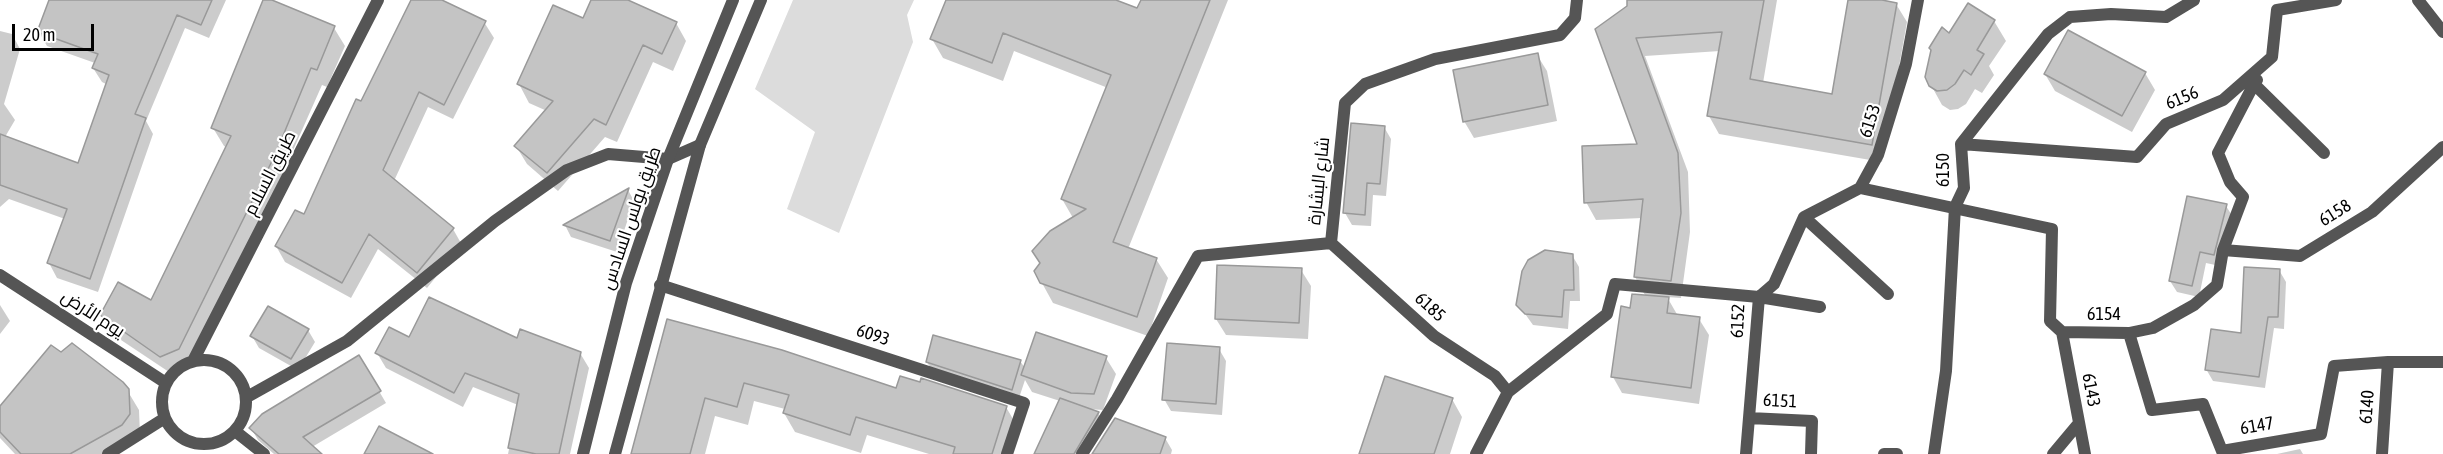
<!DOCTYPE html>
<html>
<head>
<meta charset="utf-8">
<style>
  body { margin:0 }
  #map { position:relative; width:2443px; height:454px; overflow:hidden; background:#fff; font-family:"Asap Condensed",sans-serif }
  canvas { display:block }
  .scale { position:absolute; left:12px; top:24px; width:82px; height:27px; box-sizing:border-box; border:3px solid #000; border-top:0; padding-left:8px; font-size:18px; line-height:21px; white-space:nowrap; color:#000; -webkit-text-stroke:4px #fff; paint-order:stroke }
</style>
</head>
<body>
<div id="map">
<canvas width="2443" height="454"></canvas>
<div class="scale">20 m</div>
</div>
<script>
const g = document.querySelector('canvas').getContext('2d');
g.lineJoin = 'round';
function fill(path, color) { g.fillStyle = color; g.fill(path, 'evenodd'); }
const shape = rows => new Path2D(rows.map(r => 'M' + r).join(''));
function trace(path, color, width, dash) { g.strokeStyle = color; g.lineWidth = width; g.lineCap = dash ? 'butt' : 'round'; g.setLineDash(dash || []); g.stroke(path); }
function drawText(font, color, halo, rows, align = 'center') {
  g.font = font + ' "Asap Condensed",Cairo,sans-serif'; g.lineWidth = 4.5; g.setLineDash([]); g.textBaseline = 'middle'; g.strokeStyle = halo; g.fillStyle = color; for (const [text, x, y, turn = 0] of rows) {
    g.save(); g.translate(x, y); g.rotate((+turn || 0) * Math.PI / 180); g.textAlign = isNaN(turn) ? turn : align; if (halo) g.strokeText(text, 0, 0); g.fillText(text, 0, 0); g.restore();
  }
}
fill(shape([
  [793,0,914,0,907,15,913,42,839,233,787,209,815,132,755,89]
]), '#dcdcdc');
fill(shape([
  [50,0,226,0,209,38,185,28,146,121,153,134,98,292,57,278,49,263,65,219,9,199,0,207,0,31,12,34,20,49,4,104,15,120,5,137,79,165,108,85,102,82,93,68,95,63,47,46,39,32],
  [265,0,334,28,345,46,327,87,322,85,283,173,189,367,172,374,112,334,101,315,151,302,227,148,224,146,213,128],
  [413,0,439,0,484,22,494,38,453,119,428,107,394,181,453,229,462,245,427,288,378,249,351,298,285,262,276,246,304,217],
  [593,0,624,0,676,23,686,41,673,71,653,62,617,142,605,137,558,191,527,164,516,146,547,111,529,103,519,84,584,20],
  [947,0,1112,0,1138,10,1142,0,1228,0,1128,249,1156,259,1168,278,1148,336,1053,303,1042,283,1073,218,1062,199,1108,88,1014,51,1003,81,943,58,932,39],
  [1628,0,1777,0,1763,83,1833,95,1850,0,1873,0,1896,4,1907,22,1882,162,1719,134,1709,116,1720,51,1645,56,1688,172,1690,232,1681,298,1667,297,1678,316,1699,319,1709,335,1699,404,1622,393,1613,377,1631,309,1646,297,1635,277,1642,218,1596,220,1586,202,1639,145],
  [1968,5,1994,21,2006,41,1989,66,1994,75,1982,93,1975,89,1966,104,1958,109,1950,110,1942,105,1931,85,1950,35],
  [1537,55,1547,71,1557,121,1474,138,1464,121],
  [2145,73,2155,90,2132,132,2055,91,2045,74],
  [1384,127,1391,139,1386,196,1373,195,1371,226,1352,225,1345,213],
  [628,190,634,201,617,252,571,237,565,225],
  [2226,206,2233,217,2220,266,2206,263,2199,297,2177,292,2170,281],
  [1572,255,1579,267,1580,301,1570,301,1568,329,1533,325,1518,304],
  [1301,270,1311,286,1308,339,1226,335,1216,319],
  [2279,270,2286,282,2284,329,2274,328,2265,388,2213,381,2206,369,2242,334],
  [0,305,10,321,0,334],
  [668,321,897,390,1006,407,1017,426,1008,454,929,454,867,435,861,453,795,432,784,413,785,409,754,401,748,425,715,416,705,454,632,454],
  [308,330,315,342,298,370,259,348,252,336],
  [410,339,517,340,580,353,589,368,570,454,508,454,518,405,473,387,463,407,386,368,377,353],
  [1219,349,1226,361,1222,415,1171,411,1164,399],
  [359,357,386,403,312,447,320,454,274,454,258,440,251,428],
  [1106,358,1116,374,1103,410,1089,409,1098,413,1105,425,1086,454,1036,454,1060,401,1032,392,1025,380,1018,401,934,374,927,362,1020,361,1025,368],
  [127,390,139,410,140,434,116,454,15,454,0,438,0,409],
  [1452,399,1462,417,1450,454,1361,454],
  [1165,438,1172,450,1171,454,1093,454],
  [2300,449,2303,454,2277,454]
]), '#0003');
const building = shape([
  [49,0,212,0,201,25,177,15,135,114,146,118,90,279,47,263,67,209,0,185,0,134,78,163,109,75,92,68,98,54,37,32,49,0],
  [263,0,272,0,335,26,317,70,311,68,275,155,179,349,160,357,100,315,118,282,151,300,231,136,211,128,263,0],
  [411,0,442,0,486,21,444,105,419,92,383,170,454,228,417,273,369,234,342,283,275,246,295,210,304,214,356,99,361,101,411,0],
  [591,0,628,0,677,22,662,54,643,45,606,125,594,119,547,173,514,146,553,101,517,84,553,5,583,18,591,0],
  [946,0,1116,0,1137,8,1141,0,1210,0,1113,242,1157,258,1137,317,1040,283,1034,271,1040,263,1032,251,1050,231,1086,209,1061,199,1111,75,1003,33,992,63,930,39,946,0],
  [1627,0,1764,0,1750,79,1832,94,1848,0,1882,0,1897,3,1872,145,1707,116,1722,32,1636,38,1678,153,1681,213,1671,281,1634,277,1643,199,1584,203,1582,146,1637,144,1595,29,1627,6,1627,0],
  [1968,3,1995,20,1977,50,1984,54,1971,75,1964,70,1955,84,1947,90,1937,91,1929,86,1925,77,1931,50,1929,48,1942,27,1949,33,1968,3],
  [2068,30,2146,72,2122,116,2044,74,2068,30],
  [1538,53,1548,105,1463,122,1453,70,1538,53],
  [1351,123,1385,126,1380,184,1367,183,1365,215,1343,213,1351,123],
  [629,188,610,241,563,225,629,188],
  [2187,196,2227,204,2214,255,2200,252,2192,286,2169,281,2187,196],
  [1545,250,1573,254,1574,290,1564,290,1562,317,1525,314,1516,305,1522,271,1528,260,1545,250],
  [1217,265,1302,268,1299,323,1215,319,1217,265],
  [2244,267,2280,269,2278,317,2268,317,2259,377,2205,370,2211,329,2241,333,2244,267],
  [1632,294,1669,297,1667,313,1700,317,1691,388,1611,377,1621,306,1630,308,1632,294],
  [429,297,517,338,520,329,581,352,559,454,536,454,508,448,519,394,465,373,454,393,375,353,389,327,409,337,429,297],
  [268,306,309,329,291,359,250,336,268,306],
  [667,319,782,350,896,388,900,376,920,382,921,378,1007,406,992,454,953,454,955,447,856,417,850,435,783,413,789,395,744,383,737,407,705,398,690,454,631,454,667,319],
  [1036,332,1107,356,1094,394,1071,393,1021,375,1036,332],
  [933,335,1021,360,1012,390,926,362,933,335],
  [72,343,123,382,129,389,130,414,122,425,70,454,21,454,0,432,0,406,51,345,61,352,72,343],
  [1167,343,1220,347,1216,404,1162,400,1167,343],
  [359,355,381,391,303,437,322,454,279,454,249,428,262,414,359,355],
  [1385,376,1453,398,1434,454,1359,454,1385,376],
  [1060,398,1099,412,1074,454,1034,454,1060,398],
  [1115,418,1166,437,1160,454,1092,454,1115,418],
  [379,426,433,454,364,454,379,426]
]);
fill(building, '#c4c4c4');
trace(building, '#999', 1.5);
trace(shape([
  [2418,0,2443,32],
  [2257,80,2254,84,2324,153],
  [1961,144,2137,157,2166,124,2223,100,2272,57,2277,10,2336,0],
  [1860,188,2052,229,2050,321,2062,332,2129,333,2153,328,2194,305,2217,285,2223,250,2243,197,2230,182,2218,153,2254,84],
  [1804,217,1860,188,1878,155,1906,64,1918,0],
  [1331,243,1434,336,1495,376,1508,392],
  [2223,250,2300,256,2372,212,2443,147],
  [0,275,166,383],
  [660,285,1024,403,1007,454],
  [1820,307,1759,297,1774,284,1804,217,1888,294],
  [2062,332,2085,454],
  [2129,333,2152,410,2203,404,2222,451,2321,434,2334,366,2388,362,2443,362],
  '162 402a42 42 0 1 1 84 0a42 42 0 1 1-84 0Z',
  [193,361,378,0],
  [247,397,347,341,495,221,567,170,608,154,668,159,700,145],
  [1749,418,1812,421,1811,454],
  [235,431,264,454],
  [108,454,165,418],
  [1082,454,1117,399,1198,256,1331,243,1345,103,1365,84,1435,59,1560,35,1575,18,1577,0],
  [1476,454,1508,392,1607,314,1615,284,1759,297,1746,454],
  [1884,454,1897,454],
  [1934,454,1946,371,1955,207,1964,188,1961,144,2048,34,2070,17,2111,14,2166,17,2194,0],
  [2053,454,2079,423],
  [2382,454,2388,362]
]), '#555', 12);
trace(shape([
  [583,454,626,283,668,159,733,0],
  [615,454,700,145,761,0]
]), '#555', 12);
drawText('18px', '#000', '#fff', [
  ["6156",2182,98,-23],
  ["6153",1870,121,-73],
  ["6150",1943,170,-90],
  ["طريق السلام",270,173,-63],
  ["شارع البشارة",1319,181,-84],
  ["6158",2335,213,-32],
  ["طريق بولس السادس",631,218,-71],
  ["6185",1430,307,42],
  ["يوم الأرض",93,314,33],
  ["6154",2104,314],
  ["6152",1738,321,-87],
  ["6093",873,335,18],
  ["6143",2091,390,79],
  ["6151",1780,401,3],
  ["6140",2367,407,-86],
  ["6147",2257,426,-10]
]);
</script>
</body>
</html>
